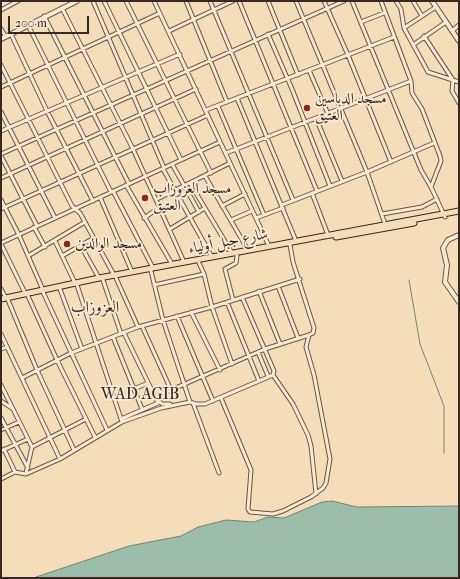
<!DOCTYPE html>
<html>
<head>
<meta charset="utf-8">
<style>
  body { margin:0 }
  #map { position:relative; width:460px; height:579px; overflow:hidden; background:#f6ddba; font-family:"IM FELL French Canon",serif }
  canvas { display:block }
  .frame { position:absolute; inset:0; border:2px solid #362923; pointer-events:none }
  .scale { position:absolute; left:8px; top:16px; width:81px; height:18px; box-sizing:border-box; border:2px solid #362923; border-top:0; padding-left:5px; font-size:12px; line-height:14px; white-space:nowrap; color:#362923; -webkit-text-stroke:3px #f9e9d2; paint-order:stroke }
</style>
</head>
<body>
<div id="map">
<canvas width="460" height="579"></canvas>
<div class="frame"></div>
<div class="scale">200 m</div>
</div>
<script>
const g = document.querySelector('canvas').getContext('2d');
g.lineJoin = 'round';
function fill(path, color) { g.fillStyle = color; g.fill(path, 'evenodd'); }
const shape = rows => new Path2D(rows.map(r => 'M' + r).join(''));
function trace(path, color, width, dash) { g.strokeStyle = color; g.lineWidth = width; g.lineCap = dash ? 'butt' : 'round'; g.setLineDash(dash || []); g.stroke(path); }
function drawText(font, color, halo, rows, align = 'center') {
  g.font = font + ' "IM FELL French Canon",Amiri,serif'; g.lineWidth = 3.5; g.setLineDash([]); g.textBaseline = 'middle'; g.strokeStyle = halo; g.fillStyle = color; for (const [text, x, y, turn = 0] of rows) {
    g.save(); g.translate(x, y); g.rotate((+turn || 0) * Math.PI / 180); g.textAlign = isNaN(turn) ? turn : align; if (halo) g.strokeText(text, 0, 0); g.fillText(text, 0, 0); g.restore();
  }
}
const water = shape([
  [332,501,357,507,459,506,459,578,33,578,129,546,181,536,198,527,226,520,254,522,268,517,284,518,322,502,332,501]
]);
fill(water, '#9dbdab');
trace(water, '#748275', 1);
trace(shape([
  [409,280,420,344,444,406,444,453]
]), '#748275', 1);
const minor = shape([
  [93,1,164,168],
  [104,1,181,160],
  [126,1,211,173],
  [154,1,269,246],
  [186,1,227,102],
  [210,1,293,200],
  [239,1,317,191],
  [268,1,298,75],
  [296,1,367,172,385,224],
  [324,1,348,55,391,162],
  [352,1,421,170,431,187,445,217],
  [381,1,411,81,412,93,422,109,440,156,441,161,431,187],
  [396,1,401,9,404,28,428,72,459,82],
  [413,1,422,16],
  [62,8,133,149,184,262],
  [1,10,18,1],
  [44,16,129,184],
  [361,22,384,13],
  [28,25,111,192],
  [404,28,436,7],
  [1,29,6,37],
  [169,31,233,1],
  [452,31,459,25],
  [11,34,47,111,93,201],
  [268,34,292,89,330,186],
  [424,36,453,80,452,91,459,103],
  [413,45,446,22],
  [1,65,72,206,80,213,114,275],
  [309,70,328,114],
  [1,87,160,13],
  [237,98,296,241],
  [218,106,264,215],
  [206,110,394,37],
  [1,112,55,218],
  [316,118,342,181],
  [1,131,180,54],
  [226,153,411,81],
  [1,154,344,1],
  [1,156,37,226],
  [172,164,199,212],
  [163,169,212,257],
  [205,176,248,250],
  [1,178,196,89],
  [190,183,232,253],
  [126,185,172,264],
  [113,191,153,268],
  [312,193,328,235],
  [100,197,132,272],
  [157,199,230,163],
  [1,200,19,235,43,290],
  [282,205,367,172,434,143],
  [222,206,245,194],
  [1,209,208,115],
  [382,214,422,207,437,199],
  [144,218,160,207],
  [256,218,283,208],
  [231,220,252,211],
  [34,227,45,247],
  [170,229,205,208],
  [55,241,75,283],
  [1,243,220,142],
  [1,244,25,293],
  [81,246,99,278],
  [28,256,85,222],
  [62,256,94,238],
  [199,263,204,274,212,307,232,364],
  [116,278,138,327],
  [103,280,121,334],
  [77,285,122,422],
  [154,285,204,274],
  [278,286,298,338],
  [1,289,6,298],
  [60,289,82,349],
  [259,291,280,344],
  [43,292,107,430],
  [28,296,57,360,95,437],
  [242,297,274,371,273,375,293,404,308,435,311,446,316,494],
  [8,300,37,370,74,450],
  [233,300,225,269,236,263,237,256],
  [227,302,259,381],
  [191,312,220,370],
  [177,316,213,401],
  [142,326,171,390],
  [1,334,60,459],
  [113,337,142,409],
  [1,349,7,347],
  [258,352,268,376],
  [22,378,71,353,138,327,212,307,300,279],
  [1,385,32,447,26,473],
  [134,389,148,383],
  [155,397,265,349,309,335],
  [221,398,251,470,248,509,250,512,273,514,283,511,311,497,323,488,326,483,330,459,314,375,306,347,309,335,313,333,314,328,293,262,290,245],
  [1,401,13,409],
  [159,401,162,404,170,404],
  [190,402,196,404,205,404,273,375],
  [193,403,219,473],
  [1,418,28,468],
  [121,419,158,403,124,333],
  [1,430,19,422],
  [32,447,86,419],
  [4,449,15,472],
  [1,451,28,439],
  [1,479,15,472,26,474,60,459,122,422,161,408,190,402,163,320,151,271]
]);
const tertiary = shape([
  [432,1,459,41],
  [1,39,77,1],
  [459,235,448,240,443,248,447,265,445,282,459,302]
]);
const primary = shape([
  [336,237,414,223],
  [1,299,99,278,459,211]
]);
trace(minor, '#665649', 5);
trace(tertiary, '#665649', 6);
trace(primary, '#362923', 7);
trace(minor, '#f9e9d2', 3);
trace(tertiary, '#f9e9d2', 4);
trace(primary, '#f6ddba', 5);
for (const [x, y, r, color] of [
  [307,108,4,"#8f2418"],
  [145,198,4,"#8f2418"],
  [67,244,4,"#8f2418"]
]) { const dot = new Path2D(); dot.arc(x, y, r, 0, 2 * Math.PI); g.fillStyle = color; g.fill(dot); trace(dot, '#f9e9d2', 1.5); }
drawText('15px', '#362923', '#f9e9d2', [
  ["مسجد الدباسين",315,99],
  ["العتيق",315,116],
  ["مسجد العزوزاب",153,189],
  ["العتيق",153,206],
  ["مسجد الوالدين",75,244]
], 'left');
drawText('15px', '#362923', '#f9e9d2', [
  ["شارع جبل أولياء",228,242,-11]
]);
drawText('16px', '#362923', '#f9e9d2', [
  ["العزوزاب",95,308],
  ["WAD AGIB",140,395]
]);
</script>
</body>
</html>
